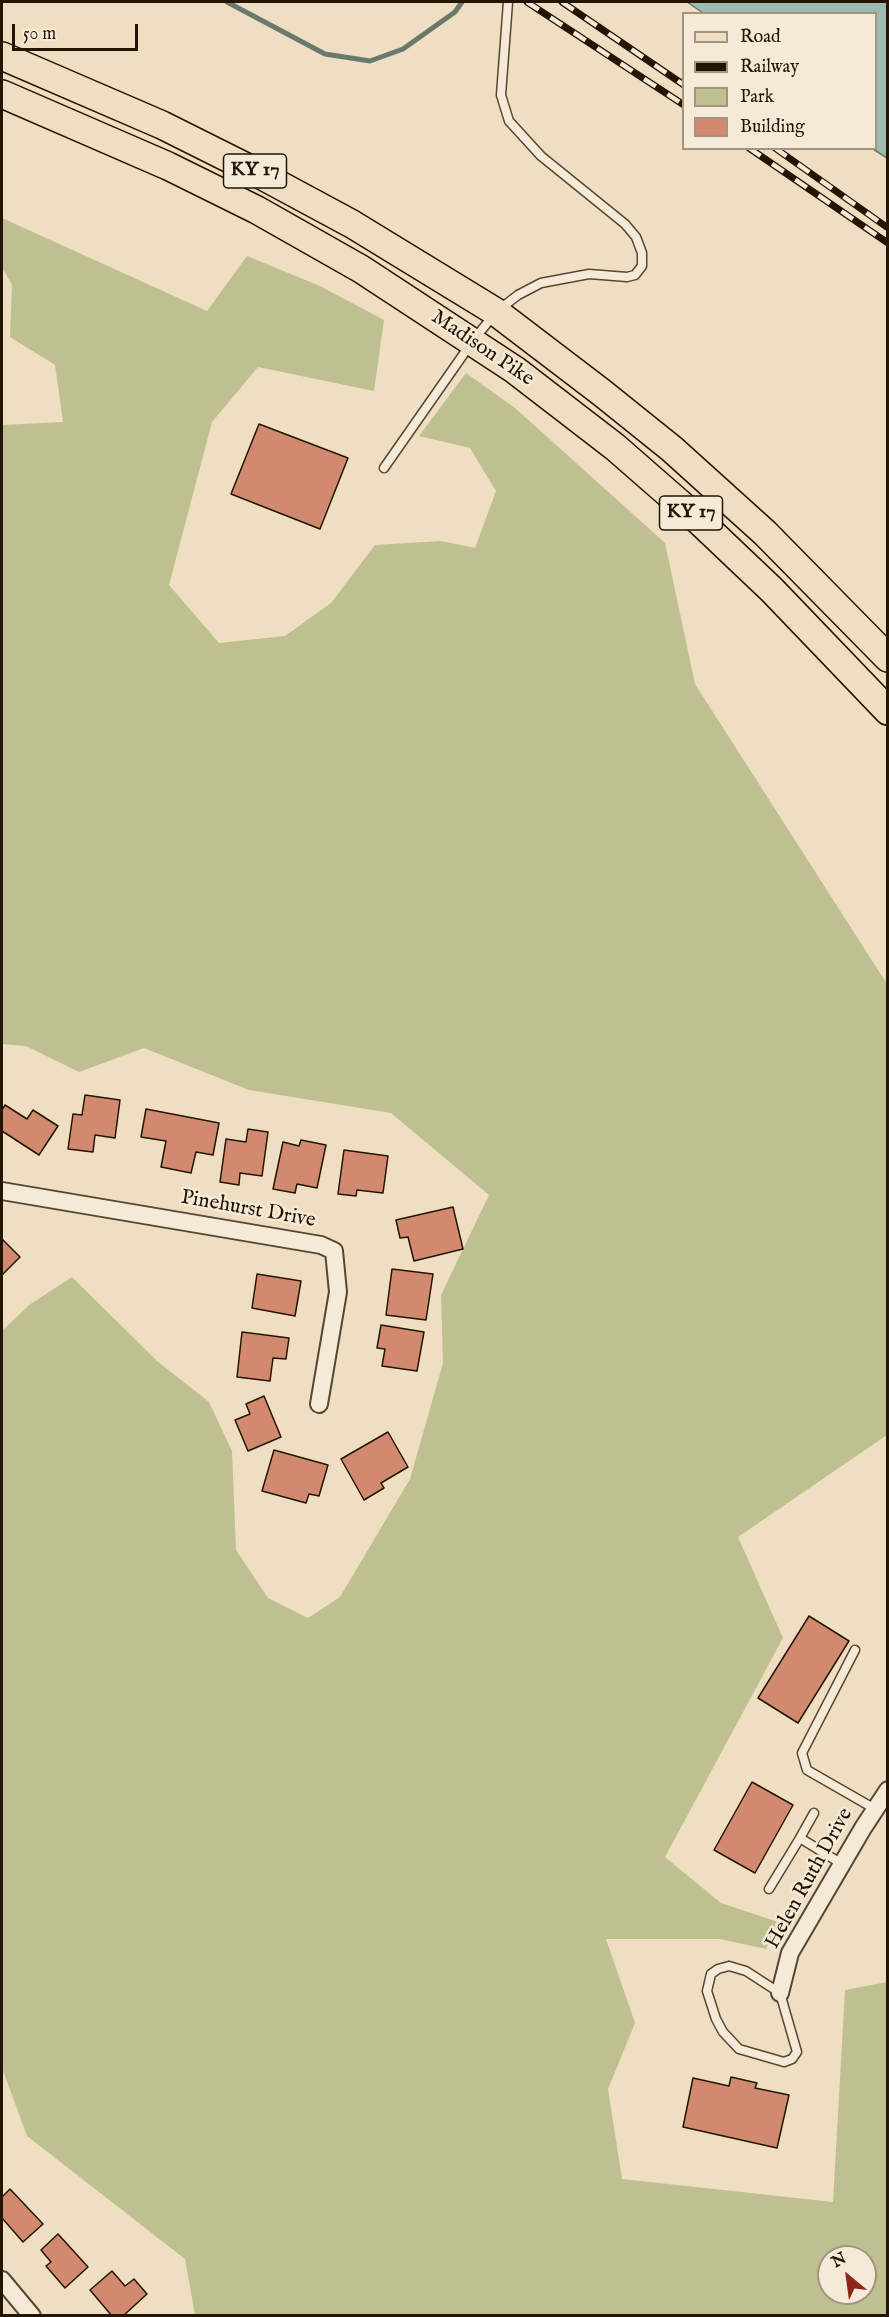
<!DOCTYPE html>
<html>
<head>
<meta charset="utf-8">
<style>
  body { margin:0 }
  #map { position:relative; width:889px; height:2317px; overflow:hidden; background:#efdec1; font-family:"IM FELL English",serif }
  canvas { display:block }
  .frame { position:absolute; inset:0; border:3px solid #231502; pointer-events:none }
  .legend { position:absolute; left:682px; top:12px; width:195px; height:138px; box-sizing:border-box; background:#f5ead7; border:2px solid #a19582; margin:0; padding:8px 10px; list-style:none; font-size:18px; color:#231502 }
  .legend li { display:flex; align-items:center; gap:12px; height:30px }
  .legend b { width:30px; border:2px solid #a19582 }
  .north { position:absolute; left:817px; top:2245px; width:60px; height:60px; box-sizing:border-box; background:#f5ead7; border:2px solid #a19582; border-radius:50%; rotate:331deg; font-size:16px; font-weight:700; line-height:24px; text-align:center; color:#231502 }
  .north::after { content:''; display:block; margin:auto; width:21px; height:27px; background:#8f2418; clip-path:polygon(50% 0,100% 100%,50% 72%,0 100%) }
  .scale { position:absolute; left:12px; top:24px; width:126px; height:27px; box-sizing:border-box; border:3px solid #231502; border-top:0; padding-left:8px; font-size:18px; line-height:21px; white-space:nowrap; color:#231502; -webkit-text-stroke:4px #f5ead7; paint-order:stroke }
</style>
</head>
<body>
<div id="map">
<canvas width="889" height="2317"></canvas>
<div class="frame"></div>
<ul class="legend">
<li><b style="height:8px;background:#efdec1"></b>Road</li>
<li><b style="height:8px;background:#231502"></b>Railway</li>
<li><b style="height:16px;background:#bec090"></b>Park</li>
<li><b style="height:16px;background:#d18a6f"></b>Building</li>
</ul>
<div class="north">N</div>
<div class="scale">50 m</div>
</div>
<script>
const g = document.querySelector('canvas').getContext('2d');
g.lineJoin = 'round';
function fill(path, color) { g.fillStyle = color; g.fill(path, 'evenodd'); }
const shape = rows => new Path2D(rows.map(r => 'M' + r).join(''));
function trace(path, color, width, dash) { g.strokeStyle = color; g.lineWidth = width; g.lineCap = dash ? 'butt' : 'round'; g.setLineDash(dash || []); g.stroke(path); }
function drawText(font, color, halo, rows, align = 'center') {
  g.font = font + ' "IM FELL English",serif'; g.lineWidth = 5; g.setLineDash([]); g.textBaseline = 'middle'; g.strokeStyle = halo; g.fillStyle = color; for (const [text, x, y, turn = 0] of rows) {
    g.save(); g.translate(x, y); g.rotate((+turn || 0) * Math.PI / 180); g.textAlign = isNaN(turn) ? turn : align; if (halo) g.strokeText(text, 0, 0); g.fillText(text, 0, 0); g.restore();
  }
}
fill(shape([
  [2,218,207,311,247,256,320,286,384,320,374,391,258,367,212,422,169,585,219,643,285,636,331,603,375,545,441,541,475,548,496,491,470,448,419,436,466,373,515,408,665,543,695,684,887,984,887,1435,738,1537,783,1638,665,1857,721,1903,778,1922,766,1949,720,1939,606,1939,635,2023,608,2089,622,2179,833,2202,845,1990,887,1982,887,2315,195,2315,185,2259,27,2136,2,2068,2,1331,29,1305,72,1277,157,1361,209,1402,232,1451,236,1550,268,1598,308,1618,340,1597,410,1479,443,1363,441,1295,489,1195,391,1113,249,1090,144,1048,79,1072,26,1046,2,1044,2,425,63,422,55,365,10,337,12,285,2,267],
  [829,2257,865,2257,865,2293,829,2293]
]), '#bec090');
const water = shape([
  [687,2,887,2,887,158,873,149,876,148,876,14,703,13,687,2]
]);
fill(water, '#9abcb2');
trace(water, '#6a796c', 1.5);
trace(shape([
  [227,2,325,54,370,61,403,49,455,12,462,2]
]), '#6a796c', 5);
const building = shape([
  [259,424,348,458,320,529,231,494,259,424],
  [85,1095,120,1100,115,1138,95,1135,93,1152,68,1149,73,1114,82,1115,85,1095],
  [5,1105,27,1119,33,1110,58,1126,39,1155,2,1131,2,1110,5,1105],
  [146,1109,219,1123,213,1155,196,1152,191,1173,161,1167,166,1141,141,1137,146,1109],
  [248,1129,268,1132,262,1176,240,1173,239,1185,220,1182,226,1139,246,1142,248,1129],
  [301,1140,326,1145,317,1188,297,1184,295,1193,273,1189,283,1142,299,1146,301,1140],
  [344,1150,388,1156,383,1193,357,1190,356,1196,338,1194,344,1150],
  [453,1207,463,1249,414,1261,408,1237,400,1238,396,1220,453,1207],
  [2,1239,20,1257,2,1275,2,1239],
  [392,1269,433,1274,426,1320,386,1315,392,1269],
  [257,1274,301,1281,295,1316,252,1308,257,1274],
  [381,1325,424,1332,417,1371,382,1366,385,1349,377,1348,381,1325],
  [242,1332,289,1338,286,1359,273,1358,270,1381,237,1377,242,1332],
  [264,1396,281,1437,248,1451,235,1420,250,1414,246,1404,264,1396],
  [388,1432,408,1467,381,1483,384,1488,364,1500,341,1459,388,1432],
  [274,1450,328,1465,319,1496,309,1494,306,1503,262,1491,274,1450],
  [809,1616,849,1641,798,1723,758,1698,809,1616],
  [752,1782,793,1805,755,1873,714,1850,752,1782],
  [731,2077,757,2083,755,2088,789,2095,777,2148,683,2127,693,2078,729,2086,731,2077],
  [10,2189,43,2224,23,2242,2,2218,2,2197,10,2189],
  [58,2234,88,2267,65,2288,46,2266,51,2262,41,2250,58,2234],
  [112,2271,125,2286,134,2279,147,2294,123,2316,112,2316,90,2290,112,2271]
]);
fill(building, '#d18a6f');
trace(building, '#231502', 1.5);
const service = shape([
  [384,468,472,342,496,312,518,295,541,283,589,274,627,277,635,275,642,266,642,253,636,237,625,224,541,156,509,121,501,95,508,2],
  [855,1650,802,1753,807,1770,875,1809],
  [800,1838,814,1813],
  [769,1889,800,1838,842,1864],
  [729,1966,746,1971,780,1993,797,2052,792,2059,784,2062,739,2049,723,2032,716,2019,707,1991,711,1974,718,1969,729,1966]
]);
const minor = shape([
  [2,1191,321,1245,334,1251,338,1292,319,1404],
  [780,1993,790,1953,863,1828,888,1790],
  [2,2280,32,2316]
]);
const primary = shape([
  [2,56,162,125,248,168,352,224,496,312,601,392,672,449,765,533,888,658],
  [2,94,168,166,257,210,361,269,515,370,615,447,694,516,772,590,888,711]
]);
trace(service, '#564732', 11);
trace(minor, '#564732', 20);
trace(primary, '#231502', 30);
trace(service, '#f5ead7', 8);
trace(minor, '#f5ead7', 16);
trace(primary, '#efdec1', 27);
const rail = shape([
  [527,2,684,105],
  [562,2,684,85],
  [749,148,888,243],
  [775,148,888,228]
]);
trace(rail, '#231502', 7);
trace(rail, '#f5ead7', 4.5, [14]);
for (const [x, y, w] of [
  [255,171,63],
  [691,513,63]
]) { const box = new Path2D(); box.roundRect(x - w / 2, y - 17, w, 34, 4.5); g.fillStyle = '#f5ead7'; g.fill(box); trace(box, '#231502', 1.5); }
drawText('bold 20px', '#231502', null, [
  ["KY 17",255,171],
  ["KY 17",691,513]
]);
drawText('21px', '#231502', '#f5ead7', [
  ["Madison Pike",482,349,34],
  ["Pinehurst Drive",248,1210,10],
  ["Helen Ruth Drive",810,1879,-61]
]);
</script>
</body>
</html>
